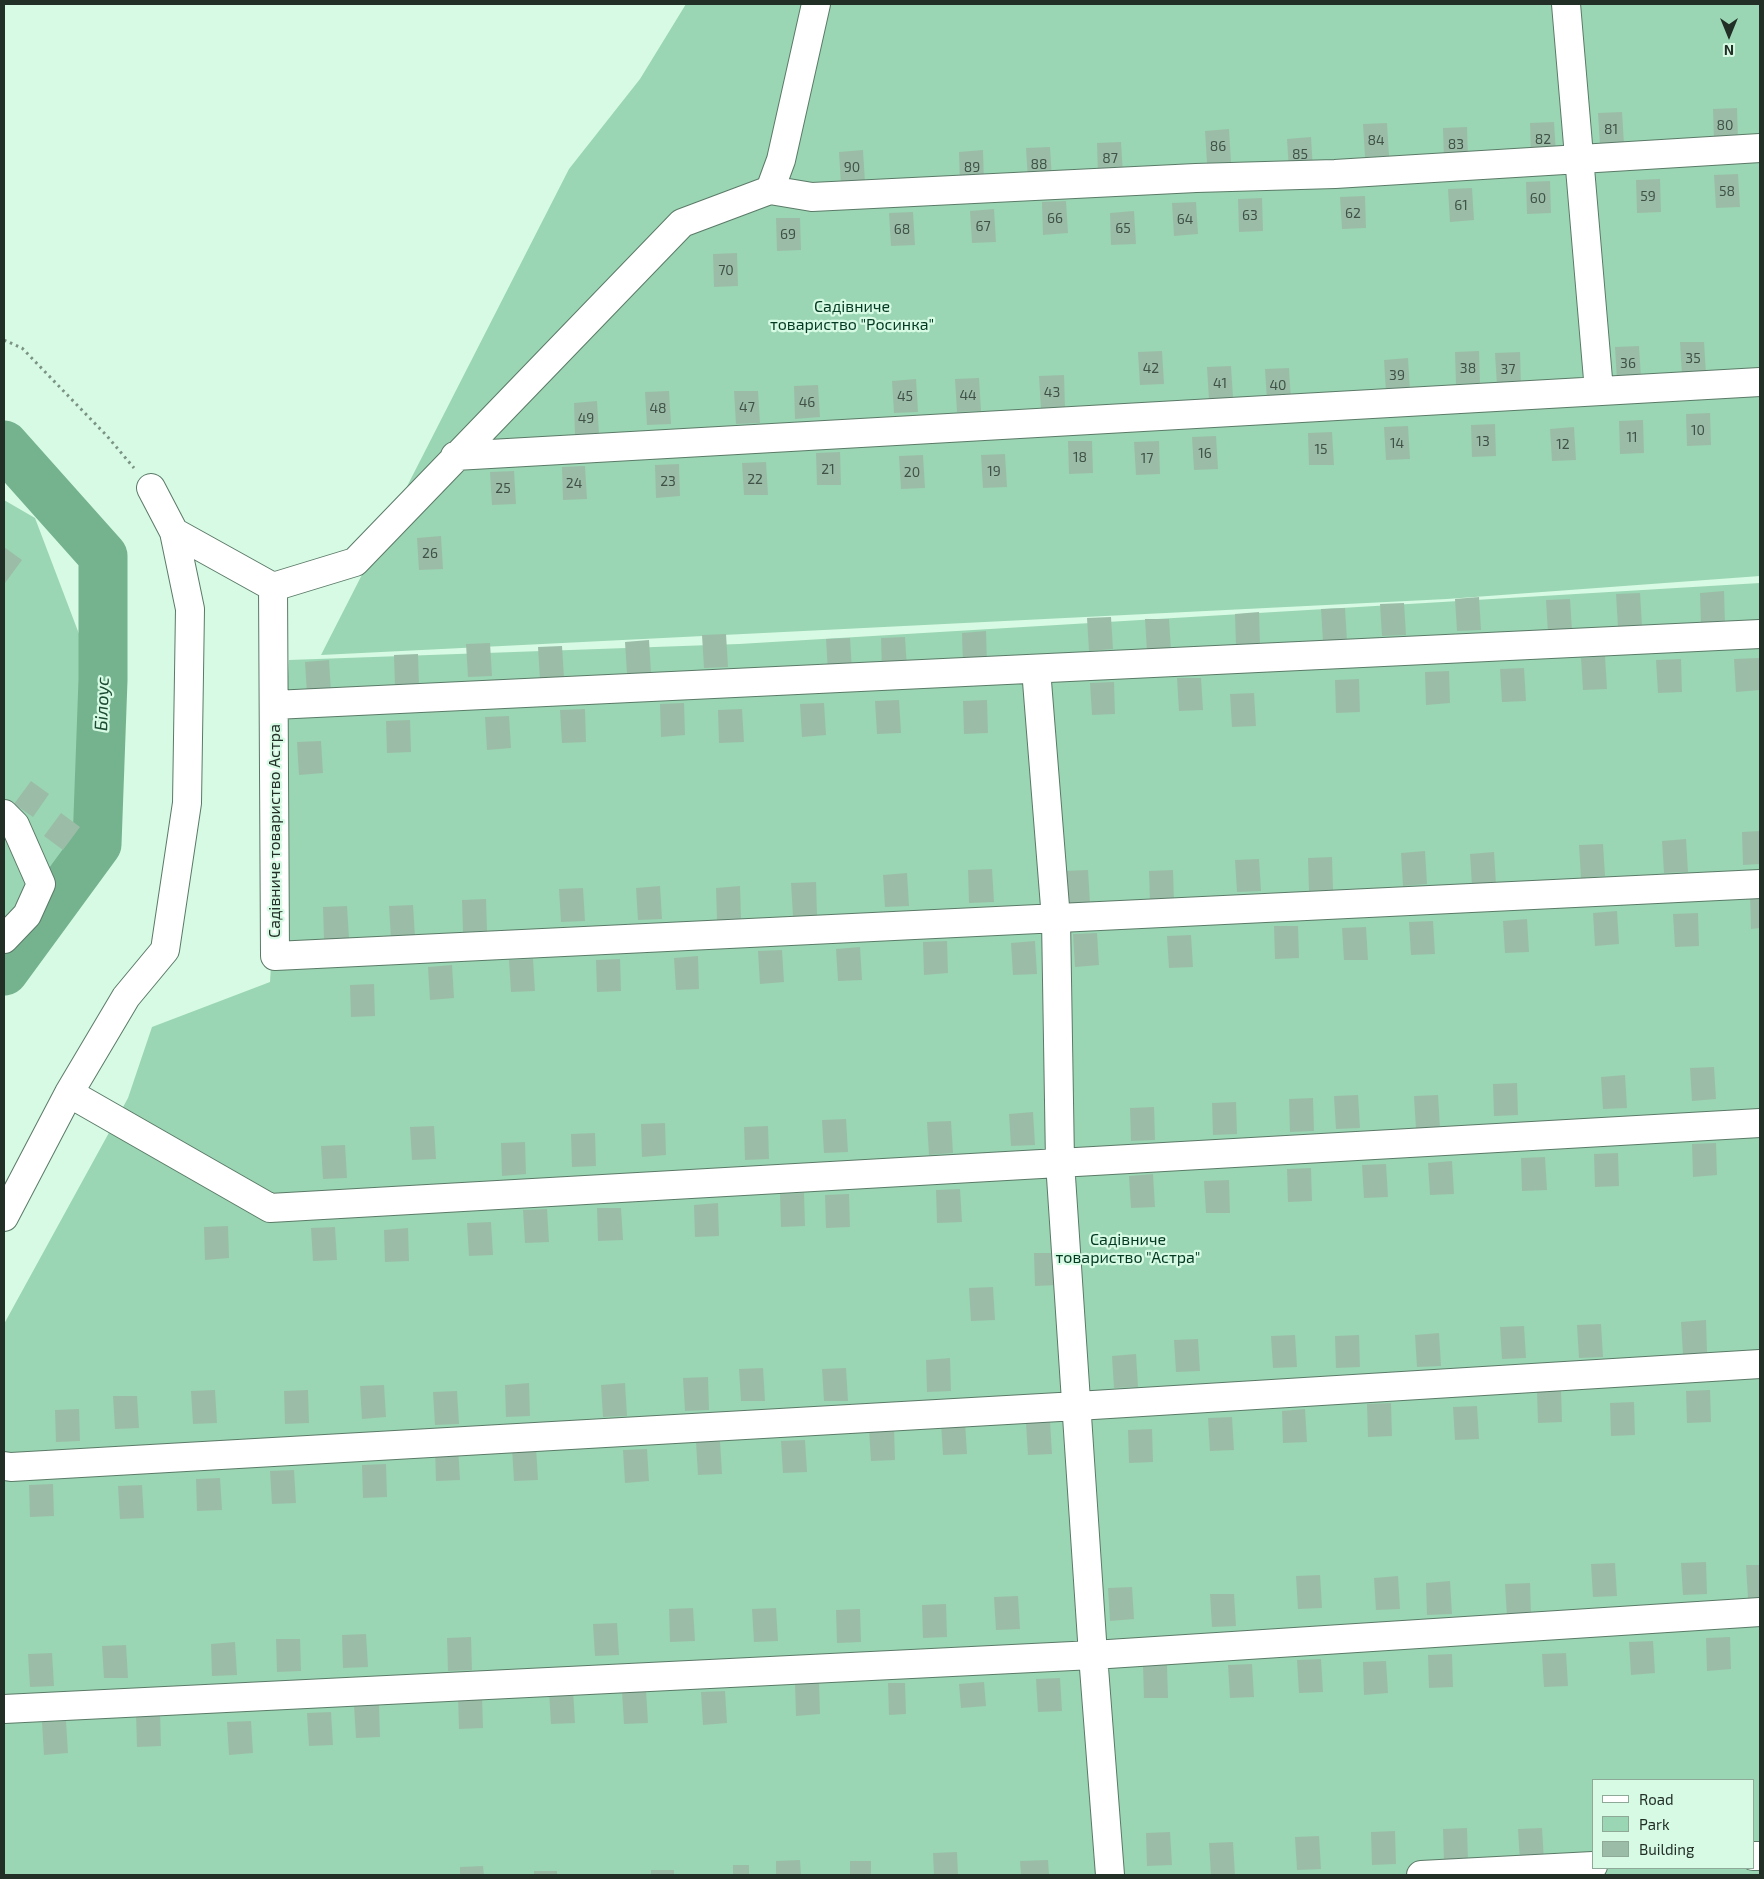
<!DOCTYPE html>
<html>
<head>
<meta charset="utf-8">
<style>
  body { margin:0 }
  #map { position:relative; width:1764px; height:1879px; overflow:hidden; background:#d7fae4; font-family:"Exo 2",sans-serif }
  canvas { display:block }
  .frame { position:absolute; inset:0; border:5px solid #222f27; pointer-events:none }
  .legend { position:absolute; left:1592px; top:1779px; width:162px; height:90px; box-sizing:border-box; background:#d7fae4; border:1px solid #8fa998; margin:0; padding:6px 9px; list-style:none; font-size:15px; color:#222f27 }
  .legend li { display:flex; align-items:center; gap:10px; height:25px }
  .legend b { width:25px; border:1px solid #8fa998 }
  .north { position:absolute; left:1704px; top:10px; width:50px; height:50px; -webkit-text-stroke:4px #d7fae4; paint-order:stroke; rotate:180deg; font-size:14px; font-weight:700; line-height:20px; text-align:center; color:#222f27 }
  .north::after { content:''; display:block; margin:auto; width:18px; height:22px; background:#222f27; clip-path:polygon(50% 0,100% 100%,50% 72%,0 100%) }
</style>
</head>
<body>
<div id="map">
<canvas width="1764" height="1879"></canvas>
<div class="frame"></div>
<ul class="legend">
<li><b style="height:6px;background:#fff"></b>Road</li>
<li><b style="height:14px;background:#9ad6b3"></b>Park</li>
<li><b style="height:14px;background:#9bbda8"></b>Building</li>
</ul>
<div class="north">N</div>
</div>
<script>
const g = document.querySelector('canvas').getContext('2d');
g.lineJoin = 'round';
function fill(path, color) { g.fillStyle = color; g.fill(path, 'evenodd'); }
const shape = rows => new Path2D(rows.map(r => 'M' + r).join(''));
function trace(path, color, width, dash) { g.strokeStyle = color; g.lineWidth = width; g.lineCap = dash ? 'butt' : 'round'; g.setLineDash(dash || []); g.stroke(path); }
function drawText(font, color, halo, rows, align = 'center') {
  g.font = font + ' "Exo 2",sans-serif'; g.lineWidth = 4.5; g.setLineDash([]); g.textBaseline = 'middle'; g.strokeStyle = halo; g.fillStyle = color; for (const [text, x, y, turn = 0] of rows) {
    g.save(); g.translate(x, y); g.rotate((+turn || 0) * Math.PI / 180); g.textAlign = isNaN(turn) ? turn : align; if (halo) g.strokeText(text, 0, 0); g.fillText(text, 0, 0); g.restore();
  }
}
fill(shape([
  [686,4,1760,4,1760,576,1447,599,321,655,569,169,640,79],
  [4,500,35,518,106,705,86,844,41,884,4,933],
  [1760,583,1760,1875,4,1875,4,1324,128,1098,152,1027,270,982,289,660,739,644],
  [1593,1780,1753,1780,1753,1868,1593,1868]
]), '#9ad6b3');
trace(shape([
  [4,445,103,556,103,680,97,844,4,971]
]), '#75b28e', 49);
fill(shape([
  [1737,108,1738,140,1714,141,1713,109],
  [1622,112,1624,144,1600,146,1598,113],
  [1554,122,1556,154,1531,155,1530,123],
  [1387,123,1389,156,1365,157,1363,124],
  [1467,127,1468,159,1444,161,1443,128],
  [1229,129,1231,162,1207,163,1205,131],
  [1311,137,1313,170,1289,171,1287,139],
  [1121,142,1123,174,1098,175,1097,143],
  [1050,147,1052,179,1028,181,1026,148],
  [863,150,865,183,841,184,839,152],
  [983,150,984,183,960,184,959,152],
  [1738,174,1740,207,1716,208,1714,175],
  [1660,179,1661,212,1637,213,1636,180],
  [1550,181,1551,213,1527,214,1526,182],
  [1472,188,1474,220,1450,222,1448,189],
  [1365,196,1366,228,1342,229,1340,197],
  [1262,198,1263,231,1239,232,1238,199],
  [1066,201,1068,233,1043,235,1042,202],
  [1196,202,1198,234,1174,236,1172,203],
  [994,209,996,242,972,243,970,211],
  [1134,211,1136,244,1111,245,1110,213],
  [913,212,915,245,891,246,889,213],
  [776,218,800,218,801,250,777,251],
  [737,253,738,286,714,287,713,254],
  [1680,342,1704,342,1706,374,1682,375],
  [1639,346,1641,378,1617,380,1615,347],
  [1162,351,1164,384,1140,385,1138,352],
  [1479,351,1480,383,1456,384,1455,352],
  [1520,352,1521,385,1497,386,1495,353],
  [1408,358,1410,391,1386,392,1384,360],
  [1231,366,1233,398,1209,400,1207,367],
  [1289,368,1291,401,1267,401,1265,369],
  [1064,375,1065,408,1041,409,1039,376],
  [979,378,981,411,957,412,955,379],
  [916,379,918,412,894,413,892,381],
  [818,385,820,417,795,419,794,386],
  [669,391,671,424,647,425,645,392],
  [734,391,758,391,760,423,736,424],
  [597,401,599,434,575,436,574,403],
  [1710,413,1711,445,1687,446,1686,414],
  [1643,420,1644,453,1620,454,1619,421],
  [1495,424,1496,456,1472,457,1471,425],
  [1408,426,1410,459,1386,460,1384,427],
  [1574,427,1576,460,1552,461,1550,429],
  [1332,432,1334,465,1309,465,1308,433],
  [1216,436,1218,469,1194,470,1192,437],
  [1068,441,1092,441,1093,473,1069,474],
  [1159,441,1160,474,1136,475,1134,442],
  [840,452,841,485,817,485,816,453],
  [1005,454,1007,487,983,488,981,455],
  [923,455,925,488,901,489,899,456],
  [766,462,768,495,744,495,742,463],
  [679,464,680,496,656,498,655,465],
  [585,466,587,499,563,500,562,467],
  [514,471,516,504,492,505,490,472],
  [441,536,443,569,419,570,417,538],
  [4,547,22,560,5,583,4,582],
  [1724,591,1725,624,1701,625,1700,593],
  [1640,593,1642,626,1618,627,1616,594],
  [1479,597,1481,630,1457,631,1455,599],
  [1570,599,1572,631,1548,633,1546,600],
  [1404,603,1406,635,1382,636,1380,604],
  [1345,608,1347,641,1323,642,1321,609],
  [1259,612,1260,645,1236,646,1235,614],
  [1111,617,1113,649,1089,651,1087,618],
  [1145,619,1169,619,1171,651,1147,652],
  [986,631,987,664,963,665,962,633],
  [726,634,728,667,704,668,702,635],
  [905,637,907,669,882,670,881,638],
  [850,638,852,671,828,672,826,639],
  [649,640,651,673,627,674,625,642],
  [490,643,492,676,468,677,466,644],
  [562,646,564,678,540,680,538,647],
  [418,654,419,687,395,688,394,655],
  [1605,656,1607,689,1583,690,1581,658],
  [1759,658,1760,690,1736,692,1734,659],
  [1681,659,1682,692,1658,693,1656,660],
  [329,660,331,693,307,694,305,662],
  [1524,668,1526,701,1502,702,1500,669],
  [1449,671,1450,703,1426,705,1425,672],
  [1177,678,1201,678,1203,710,1179,711],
  [1359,679,1360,712,1336,713,1335,680],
  [1114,682,1115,714,1092,715,1090,683],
  [1254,693,1256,726,1232,727,1230,694],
  [899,700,901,733,877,734,875,701],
  [987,700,988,733,964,734,963,701],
  [684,703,685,735,661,737,660,704],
  [824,703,826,735,802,737,800,704],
  [585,709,586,742,562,743,560,710],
  [742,709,744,742,719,743,718,710],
  [509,716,511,748,487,750,485,717],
  [410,720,411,752,387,753,386,721],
  [321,741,323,773,299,775,297,742],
  [31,781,49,794,33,817,14,804],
  [61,813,80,827,63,850,44,836],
  [1760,831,1760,864,1743,865,1742,832],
  [1686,839,1688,872,1664,873,1662,841],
  [1603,844,1605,876,1581,878,1579,845],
  [1425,851,1427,884,1403,886,1401,853],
  [1494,852,1496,885,1472,886,1470,854],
  [1332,857,1333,890,1309,891,1308,858],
  [1259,859,1261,891,1237,892,1235,860],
  [992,869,994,902,969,903,968,870],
  [1088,870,1090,903,1066,904,1064,871],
  [1173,870,1174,903,1150,904,1149,871],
  [907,873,909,906,885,907,883,875],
  [816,882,817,915,793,916,791,883],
  [660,886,662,919,638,920,636,888],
  [740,886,741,919,717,920,716,888],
  [583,888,585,921,561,922,559,889],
  [1750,896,1760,896,1760,928,1751,929],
  [486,899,487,931,463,932,462,900],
  [413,905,415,937,391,939,389,906],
  [347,906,349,938,324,940,323,907],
  [1617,911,1619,944,1595,946,1593,913],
  [1698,913,1699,946,1675,947,1673,914],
  [1527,919,1529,952,1505,953,1503,921],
  [1433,921,1435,954,1411,955,1409,922],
  [1274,926,1298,926,1299,958,1275,959],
  [1366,927,1368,960,1344,960,1342,928],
  [1097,933,1099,965,1075,967,1073,934],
  [1191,935,1193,967,1169,968,1167,936],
  [947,941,948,973,924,975,923,942],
  [1035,941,1037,974,1013,975,1011,943],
  [860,947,862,980,838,981,836,949],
  [782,950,784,982,760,984,758,951],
  [698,956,699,989,676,990,674,958],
  [533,959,535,991,511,992,509,960],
  [620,959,621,991,597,992,596,960],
  [452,965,454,998,430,1000,428,967],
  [374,984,375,1016,351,1017,350,985],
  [1714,1067,1716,1099,1692,1101,1690,1068],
  [1625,1075,1627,1108,1603,1109,1601,1077],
  [1517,1083,1518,1115,1494,1116,1493,1084],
  [1358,1095,1360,1128,1336,1129,1334,1096],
  [1438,1095,1440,1128,1416,1129,1414,1096],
  [1313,1098,1314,1131,1290,1132,1289,1099],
  [1236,1102,1237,1134,1213,1135,1212,1103],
  [1154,1107,1155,1140,1131,1141,1130,1108],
  [1033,1112,1035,1145,1011,1146,1009,1114],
  [846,1119,848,1152,824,1153,822,1120],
  [951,1121,953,1153,929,1155,927,1122],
  [665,1123,666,1155,642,1157,641,1124],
  [434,1126,436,1159,412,1160,410,1127],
  [768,1126,769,1159,745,1160,744,1127],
  [595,1133,596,1166,572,1167,571,1134],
  [525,1142,526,1174,502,1176,501,1143],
  [1716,1143,1717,1175,1693,1177,1692,1144],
  [345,1145,347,1178,323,1179,321,1146],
  [1618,1153,1619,1186,1595,1187,1594,1154],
  [1545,1157,1547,1190,1522,1191,1521,1158],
  [1452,1161,1454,1194,1430,1195,1428,1163],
  [1386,1164,1388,1197,1364,1198,1362,1165],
  [1311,1168,1312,1201,1288,1202,1287,1169],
  [1153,1174,1155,1207,1131,1208,1129,1176],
  [1229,1180,1230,1213,1206,1213,1204,1181],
  [960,1189,962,1222,937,1223,936,1190],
  [804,1193,805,1226,781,1227,780,1194],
  [849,1194,850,1227,826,1228,825,1195],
  [718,1203,719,1236,695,1237,694,1205],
  [597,1208,621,1208,623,1240,598,1241],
  [547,1209,549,1242,525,1243,523,1210],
  [491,1222,493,1255,469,1256,467,1223],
  [228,1226,229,1258,205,1260,204,1227],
  [335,1227,337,1260,313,1261,311,1228],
  [408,1228,409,1261,385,1262,384,1230],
  [1034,1253,1058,1253,1059,1285,1035,1286],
  [993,1287,995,1320,971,1321,969,1288],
  [1706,1320,1707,1353,1683,1354,1681,1322],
  [1601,1324,1603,1357,1579,1358,1577,1325],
  [1524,1326,1526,1358,1502,1359,1500,1327],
  [1439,1333,1441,1366,1417,1367,1415,1335],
  [1295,1335,1297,1367,1273,1368,1271,1336],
  [1359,1335,1360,1367,1336,1368,1335,1336],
  [1198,1339,1200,1371,1176,1372,1174,1340],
  [1136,1354,1138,1387,1114,1388,1112,1356],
  [950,1358,951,1391,927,1392,926,1360],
  [763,1368,765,1401,741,1401,739,1369],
  [846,1368,848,1401,824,1401,822,1369],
  [708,1377,709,1410,685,1411,683,1378],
  [529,1383,530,1416,506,1417,505,1385],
  [625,1383,627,1416,603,1417,601,1385],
  [384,1385,386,1417,362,1419,360,1386],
  [215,1390,217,1423,193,1424,191,1391],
  [308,1390,309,1423,285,1424,284,1391],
  [1561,1390,1562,1422,1538,1423,1537,1391],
  [1710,1390,1711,1422,1687,1423,1686,1391],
  [457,1391,459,1424,435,1425,433,1392],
  [113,1396,137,1396,139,1428,115,1429],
  [1634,1402,1635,1435,1611,1436,1610,1403],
  [1391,1403,1392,1436,1368,1437,1367,1404],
  [1477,1406,1479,1439,1455,1440,1453,1407],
  [79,1409,80,1441,56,1442,55,1410],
  [1305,1409,1307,1442,1283,1443,1282,1411],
  [1232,1417,1234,1450,1210,1451,1208,1418],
  [965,1421,967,1454,943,1455,941,1423],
  [1050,1421,1052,1454,1028,1455,1026,1423],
  [894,1427,895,1460,871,1461,869,1429],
  [1152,1429,1153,1462,1129,1463,1128,1430],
  [805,1440,807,1472,783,1473,781,1441],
  [720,1441,722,1474,698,1475,696,1442],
  [458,1447,460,1480,436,1481,435,1448],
  [536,1447,538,1480,514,1481,512,1448],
  [647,1449,649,1481,625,1483,623,1450],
  [386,1464,387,1497,363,1498,362,1465],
  [294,1470,296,1503,272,1504,270,1471],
  [220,1478,222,1510,197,1511,196,1479],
  [53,1484,54,1516,30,1517,29,1485],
  [142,1485,144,1518,120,1519,118,1486],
  [1706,1562,1707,1594,1683,1595,1681,1563],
  [1615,1563,1617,1596,1593,1597,1591,1564],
  [1746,1565,1760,1565,1760,1598,1748,1598],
  [1320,1575,1322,1608,1298,1609,1296,1576],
  [1398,1576,1400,1609,1376,1610,1374,1578],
  [1450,1581,1452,1614,1427,1615,1426,1583],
  [1530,1583,1531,1615,1507,1617,1505,1584],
  [1132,1587,1134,1619,1110,1621,1108,1588],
  [1210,1594,1234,1594,1236,1626,1212,1627],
  [1018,1596,1020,1629,996,1630,994,1597],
  [946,1604,947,1637,923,1638,922,1605],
  [693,1608,695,1641,670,1642,669,1609],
  [776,1608,778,1641,754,1642,752,1609],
  [860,1609,861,1642,837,1643,836,1610],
  [617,1623,619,1655,595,1656,593,1624],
  [366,1634,368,1667,343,1668,342,1635],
  [471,1637,472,1670,448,1671,447,1638],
  [1730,1637,1731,1669,1707,1671,1706,1638],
  [276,1639,300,1639,301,1671,277,1672],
  [1653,1641,1655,1673,1631,1675,1629,1642],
  [235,1642,237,1675,212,1676,211,1644],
  [126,1645,128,1678,104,1678,102,1646],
  [52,1653,54,1686,30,1687,28,1654],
  [1566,1653,1568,1686,1544,1687,1542,1654],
  [1452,1654,1453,1687,1429,1688,1428,1655],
  [1321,1659,1323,1692,1299,1693,1297,1660],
  [1386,1661,1388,1693,1364,1695,1363,1662],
  [1252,1664,1254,1697,1230,1698,1228,1665],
  [1167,1665,1168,1698,1144,1698,1143,1666],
  [1060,1678,1062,1711,1038,1712,1036,1679],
  [819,1682,820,1714,796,1716,795,1683],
  [984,1682,986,1706,961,1708,959,1684],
  [888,1683,905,1683,906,1714,889,1715],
  [573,1690,575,1723,551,1724,549,1691],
  [646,1690,648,1723,624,1724,622,1691],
  [725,1691,727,1723,703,1725,701,1692],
  [482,1695,483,1728,459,1729,458,1696],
  [379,1704,380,1737,356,1738,354,1705],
  [331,1712,333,1745,309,1746,307,1713],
  [160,1713,161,1746,137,1747,136,1714],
  [66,1721,68,1753,44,1755,42,1722],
  [251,1721,253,1753,229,1755,227,1722],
  [1467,1828,1468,1861,1444,1862,1443,1829],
  [1542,1828,1544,1861,1520,1862,1518,1829],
  [1395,1831,1396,1864,1372,1865,1371,1832],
  [1170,1832,1172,1865,1147,1866,1146,1833],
  [1319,1836,1321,1869,1297,1870,1295,1837],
  [1233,1842,1235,1875,1211,1875,1209,1843],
  [957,1852,958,1875,934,1875,933,1853],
  [800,1860,801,1875,776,1875,776,1861],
  [1048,1860,1049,1875,1021,1875,1020,1861],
  [850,1861,871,1861,871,1875,850,1875],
  [733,1865,749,1865,749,1875,733,1875],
  [483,1866,484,1875,460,1875,460,1867],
  [651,1870,674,1870,674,1875,651,1875],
  [534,1871,557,1871,557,1875,534,1875]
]), '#9bbda8');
const minor = shape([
  [1566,4,1599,391],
  [770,190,812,197,1196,178,1335,174,1760,148],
  [455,456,1760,382],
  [174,532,273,587,275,956,1760,884],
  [273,587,355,562,682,223,770,190,781,160,816,4],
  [1036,669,1056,919,1060,1162,1093,1655,1110,1875],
  [274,705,1760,634],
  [4,814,15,825,41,884,27,915,4,939],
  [69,1093,270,1208,1760,1123],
  [4,1217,69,1093,126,997,165,950,187,803,190,609,174,532,151,488],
  [4,1466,11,1467,1077,1406,1760,1364],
  [4,1709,1093,1655,1760,1612],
  [1753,1856,1760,1856],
  [1421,1875,1593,1866]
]);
trace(minor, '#5a7a67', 30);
trace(shape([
  [4,340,22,348,107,436,134,468]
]), '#7b9384', 3, [2.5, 4]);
trace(minor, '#fff', 28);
drawText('14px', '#405247', null, [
  ["80",1725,125],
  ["81",1611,129],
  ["82",1543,139],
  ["84",1376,140],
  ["83",1456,144],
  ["86",1218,146],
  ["85",1300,154],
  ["87",1110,158],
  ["88",1039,164],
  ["90",852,167],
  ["89",972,167],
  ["58",1727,191],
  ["59",1648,196],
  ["60",1538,198],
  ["61",1461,205],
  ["62",1353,213],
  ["63",1250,215],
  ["66",1055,218],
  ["64",1185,219],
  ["67",983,226],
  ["65",1123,228],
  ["68",902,229],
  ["69",788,234],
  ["70",726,270],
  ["35",1693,358],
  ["36",1628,363],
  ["42",1151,368],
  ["38",1468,368],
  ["37",1508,369],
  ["39",1397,375],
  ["41",1220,383],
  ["40",1278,385],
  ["43",1052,392],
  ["44",968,395],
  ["45",905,396],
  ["46",807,402],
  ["47",747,407],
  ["48",658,408],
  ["49",586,418],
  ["10",1698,430],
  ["11",1632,437],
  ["13",1483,441],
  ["14",1397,443],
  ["12",1563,444],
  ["15",1321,449],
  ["16",1205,453],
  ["18",1080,457],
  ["17",1147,458],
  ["21",828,469],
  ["19",994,471],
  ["20",912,472],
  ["22",755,479],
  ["23",668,481],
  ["24",574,483],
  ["25",503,488],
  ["26",430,553]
]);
drawText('16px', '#043921', '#d7fae4', [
  ["Садівниче",852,307],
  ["товариство \"Росинка\"",852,325],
  ["Садівниче",1128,1240],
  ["товариство \"Астра\"",1128,1258]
]);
drawText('16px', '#222f27', '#d7fae4', [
  ["Садівниче товариство Астра",275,831,-90]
]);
drawText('italic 18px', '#1b4b32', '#d7fae4', [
  ["Білоус",102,704,-88]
]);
</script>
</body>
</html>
